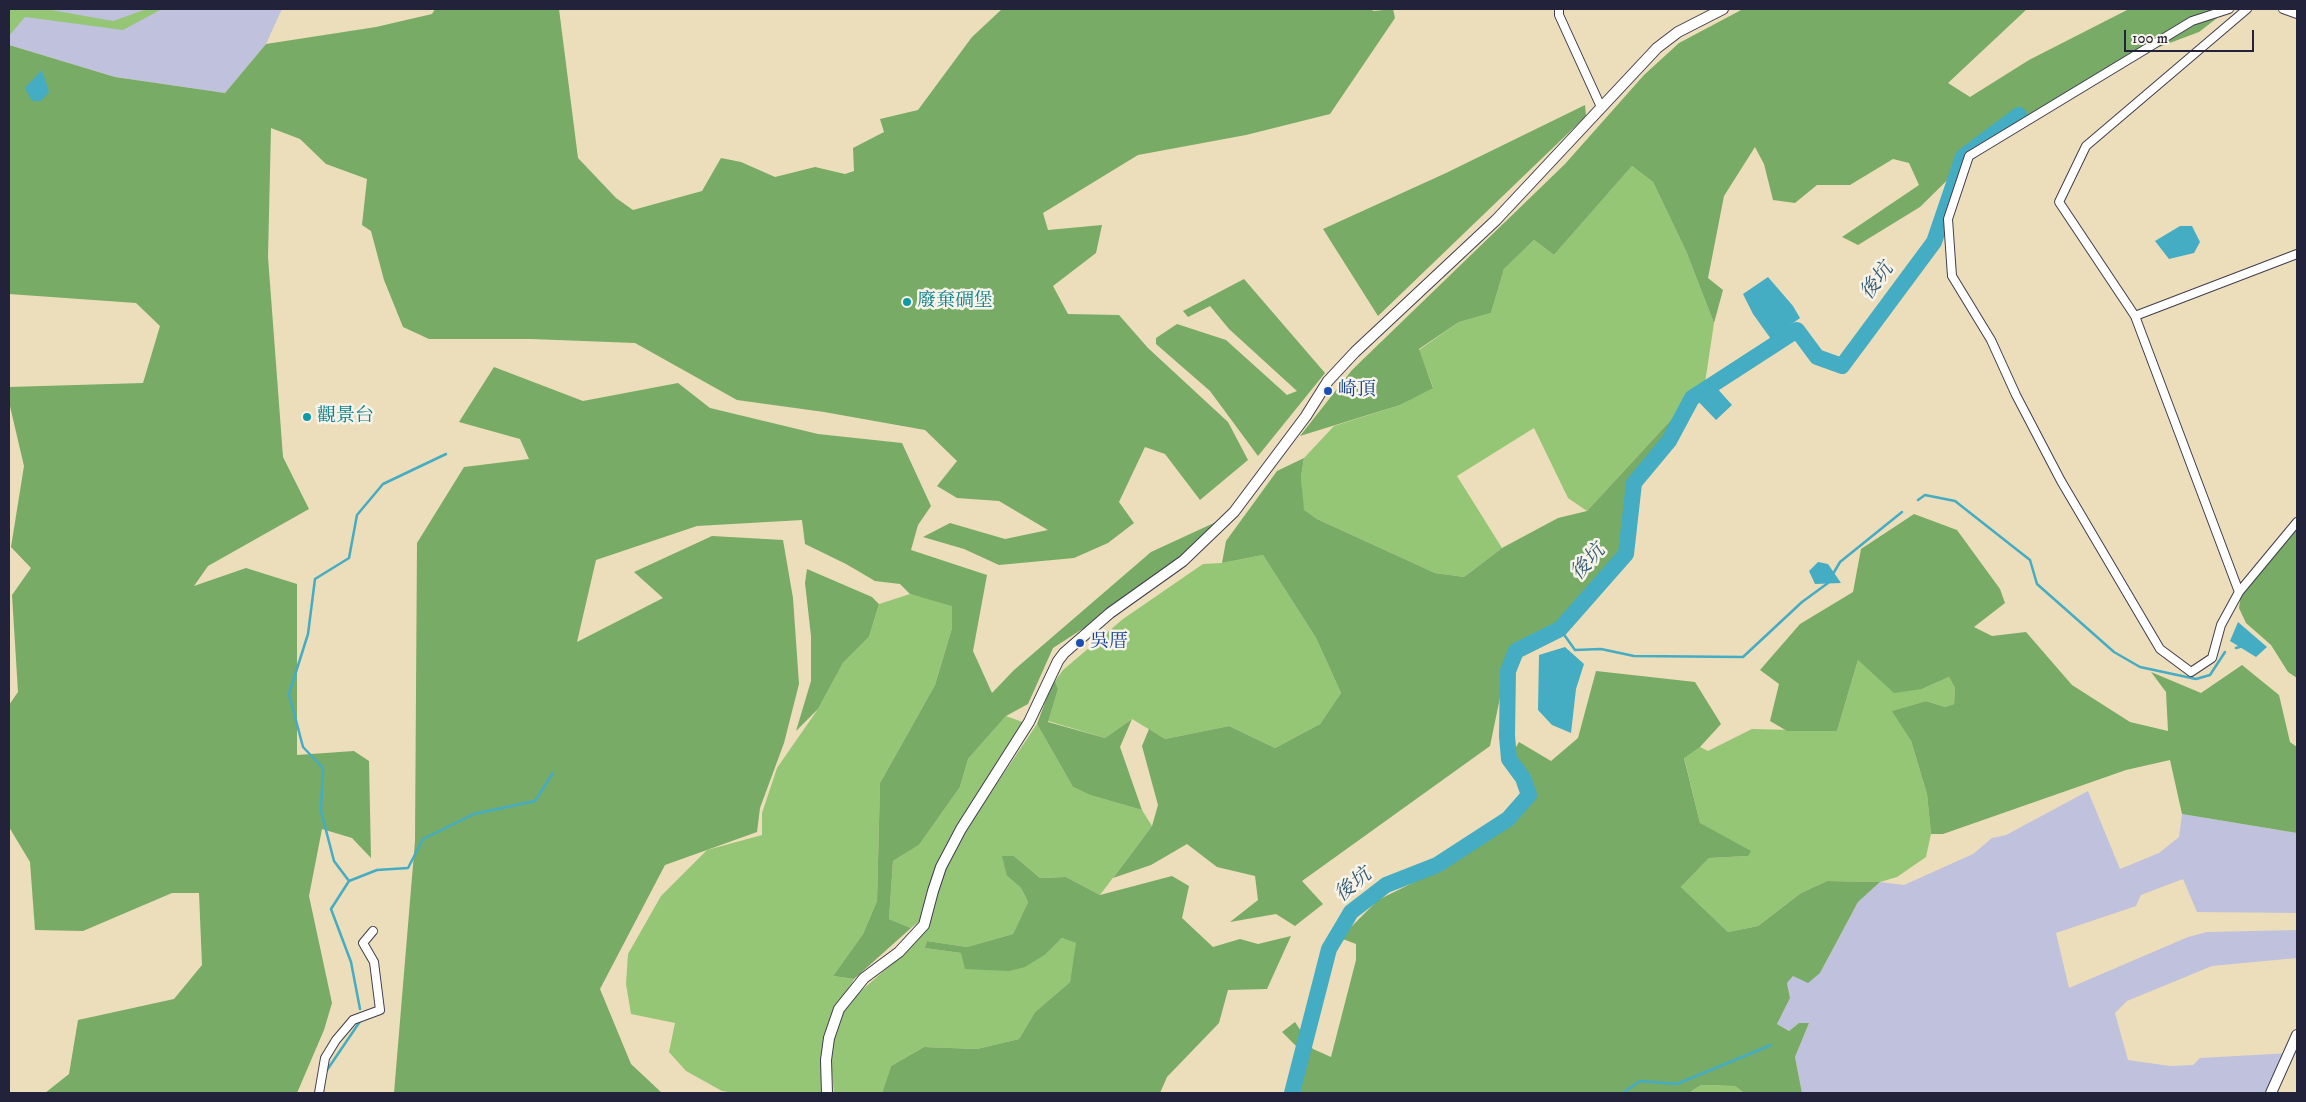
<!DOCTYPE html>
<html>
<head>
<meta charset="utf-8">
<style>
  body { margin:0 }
  #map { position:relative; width:2306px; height:1102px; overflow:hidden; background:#ecdeba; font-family:"IM FELL DW Pica",serif }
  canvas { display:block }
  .frame { position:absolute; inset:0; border:10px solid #22223b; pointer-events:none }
  .scale { position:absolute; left:2124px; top:30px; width:130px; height:22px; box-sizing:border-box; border:2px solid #22223b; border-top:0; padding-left:6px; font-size:15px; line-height:18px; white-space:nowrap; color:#22223b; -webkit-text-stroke:4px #f7f3e8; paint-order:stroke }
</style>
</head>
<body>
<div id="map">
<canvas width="2306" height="1102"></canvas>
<div class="frame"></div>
<div class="scale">100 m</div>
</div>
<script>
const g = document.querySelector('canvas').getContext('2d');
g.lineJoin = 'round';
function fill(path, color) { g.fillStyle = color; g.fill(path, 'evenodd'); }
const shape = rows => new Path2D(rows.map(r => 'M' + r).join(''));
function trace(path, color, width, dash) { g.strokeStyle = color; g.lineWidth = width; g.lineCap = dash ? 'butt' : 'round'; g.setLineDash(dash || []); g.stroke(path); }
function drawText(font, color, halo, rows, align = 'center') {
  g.font = font + ' "IM FELL DW Pica","Noto Serif TC",serif'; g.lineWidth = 5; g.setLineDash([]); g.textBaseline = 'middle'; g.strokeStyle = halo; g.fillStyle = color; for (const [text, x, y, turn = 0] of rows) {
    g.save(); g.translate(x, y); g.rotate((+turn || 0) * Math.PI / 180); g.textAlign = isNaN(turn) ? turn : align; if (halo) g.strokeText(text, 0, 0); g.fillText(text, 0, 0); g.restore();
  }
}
fill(shape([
  [9,9,282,9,266,44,225,93,115,77,9,45],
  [2088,791,2120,869,2159,853,2179,837,2182,814,2297,833,2297,913,2197,912,2183,879,2141,895,2136,906,2056,933,2069,988,2188,937,2207,932,2297,930,2297,958,2212,966,2127,1001,2115,1013,2128,1060,2170,1066,2193,1065,2200,1058,2290,1053,2269,1093,1802,1093,1795,1057,1809,1023,1799,1023,1789,1031,1777,1024,1790,998,1787,983,1793,976,1820,973,1858,902,1880,882,1904,885,1973,854,1992,838,2006,835]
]), '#c0c2dd');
fill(shape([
  [9,9,46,9,113,21,147,9,162,9,123,30,25,17,9,36],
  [1632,166,1653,182,1686,251,1714,323,1705,383,1587,511,1568,498,1534,428,1457,476,1502,548,1464,577,1435,573,1317,519,1303,510,1301,477,1304,458,1334,426,1400,405,1433,387,1419,350,1459,322,1491,313,1504,269,1534,240,1554,255],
  [1263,555,1316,638,1341,693,1320,724,1275,748,1229,726,1165,739,1132,719,1105,738,1048,721,1058,689,1055,681,1063,670,1123,619,1203,564,1222,563],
  [910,594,953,605,952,628,935,685,880,783,877,901,863,934,833,976,854,979,827,1028,826,1093,735,1093,722,1091,686,1071,669,1052,675,1023,631,1014,626,984,628,954,661,896,707,850,762,835,762,813,777,768,818,709,843,663,869,637,879,604],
  [1858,660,1922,689,1949,677,1955,688,1954,704,1945,707,1926,701,1893,711,1911,741,1927,794,1931,834,1926,857,1897,877,1880,882,1827,881,1801,893,1758,926,1728,932,1681,887,1709,858,1748,856,1700,823,1684,757,1700,747,1708,751,1752,729,1837,731],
  [1006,716,1025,723,973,802,921,920,911,928,889,919,893,861,919,845,960,787,968,759],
  [1037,724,1073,787,1090,795,1142,810,1152,826,1100,895,1066,877,1040,878,1014,856,1007,876,1021,888,1028,902,1013,934,967,947,927,941,926,948,961,953,1046,954,1062,938,1077,943,1070,982,1035,1012,1019,1039,977,1049,924,1047,891,1066,882,1093,834,1093,831,1065,834,1039,844,1006,905,952,935,897,945,870,967,828],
  [1701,1085,1735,1086,1744,1093,1689,1093]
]), '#95c675');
fill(shape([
  [435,9,559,9,578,158,616,198,633,210,702,191,721,158,741,162,775,177,815,167,845,174,854,171,853,148,884,132,880,119,918,110,972,37,1002,9,1369,9,1374,11,1393,9,1395,18,1330,114,1246,135,1138,155,1043,213,1048,230,1102,225,1096,253,1053,286,1068,314,1119,315,1148,348,1228,422,1248,460,1200,500,1165,454,1145,447,1119,502,1134,523,1108,543,1074,558,999,565,964,549,923,537,950,523,1005,539,1048,530,999,501,957,498,937,486,957,461,925,430,824,412,737,400,635,343,531,339,429,339,403,327,384,280,371,231,362,225,367,179,326,164,300,139,271,128,268,257,283,457,309,509,208,566,194,586,246,568,297,584,297,755,354,751,369,761,371,858,352,838,322,829,309,896,332,1003,324,1030,297,1093,45,1093,69,1074,78,1020,174,999,202,965,199,893,172,893,83,931,35,930,30,862,9,827,9,705,18,692,12,595,31,568,11,547,24,466,9,402,9,387,143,383,160,326,136,303,9,294,9,45,115,77,225,93,266,44,376,27,432,14],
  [1743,9,2027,9,1948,83,1970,97,2029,60,2129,9,2235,9,2221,15,2199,32,2143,53,2045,112,1988,140,1920,207,1858,245,1842,237,1919,185,1909,163,1893,159,1850,185,1817,185,1795,203,1773,200,1764,164,1755,147,1724,196,1708,278,1723,290,1714,323,1686,251,1653,182,1632,166,1554,255,1534,240,1504,269,1491,313,1459,322,1419,349,1433,388,1400,405,1300,436,1352,370,1565,164,1644,75,1679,43],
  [1585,105,1586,116,1378,316,1323,229,1446,173],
  [1244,279,1325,373,1258,456,1210,391,1156,344,1156,338,1177,324,1226,340,1287,395,1297,391,1229,329,1210,306,1188,317,1183,311],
  [494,367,583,401,678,383,710,408,818,434,902,443,931,506,918,525,911,550,987,575,973,651,992,693,1014,670,1151,552,1216,522,1198,547,1104,615,1053,648,1028,704,1006,716,968,759,960,787,919,845,893,861,889,919,911,928,854,979,833,976,863,934,877,901,880,783,935,685,952,628,952,606,910,594,900,584,875,581,846,564,805,544,802,520,697,526,596,560,577,642,663,598,634,572,712,536,783,540,793,598,799,684,784,743,760,808,757,832,665,865,600,989,631,1064,662,1093,394,1093,415,841,417,543,464,467,529,459,520,439,459,422],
  [1705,383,1627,510,1630,543,1576,610,1528,649,1508,659,1490,746,1302,881,1323,904,1295,926,1276,914,1230,922,1258,900,1255,876,1217,867,1187,844,1151,865,1113,878,1152,826,1158,805,1142,746,1149,729,1165,739,1229,726,1275,748,1320,724,1341,693,1316,638,1263,555,1222,563,1226,541,1277,471,1304,458,1301,477,1304,510,1317,519,1435,573,1464,577,1502,548,1558,518,1587,511],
  [1914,514,1957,530,2000,589,2005,603,1974,627,1992,636,2026,632,2072,685,2130,722,2168,731,2166,692,2151,672,2201,693,2242,665,2279,695,2290,742,2297,747,2297,833,2182,814,2170,760,2126,770,1943,834,1931,834,1927,794,1911,741,1892,711,1926,701,1945,707,1954,704,1955,688,1949,677,1922,689,1894,693,1858,660,1837,731,1787,731,1770,721,1779,684,1760,670,1800,624,1853,592,1861,549],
  [2297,528,2297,678,2288,672,2271,645,2246,623,2239,608,2241,594,2286,535],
  [807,569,872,597,879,604,869,637,843,663,818,709,796,731,811,681,811,636,805,583],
  [1596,671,1695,682,1721,724,1700,747,1684,758,1700,823,1751,851,1748,856,1709,858,1681,887,1728,932,1758,926,1801,893,1827,881,1880,882,1858,902,1820,973,1808,983,1793,976,1787,983,1790,998,1777,1024,1789,1031,1799,1023,1809,1023,1795,1057,1802,1093,1744,1093,1735,1086,1701,1085,1689,1093,1300,1093,1304,1071,1298,1048,1282,1032,1295,1022,1313,1049,1331,1057,1356,960,1356,944,1340,938,1378,900,1457,861,1522,810,1531,776,1511,756,1519,742,1551,761,1578,738],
  [1053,681,1055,681,1058,689,1048,722,1105,738,1132,719,1120,747,1142,810,1090,795,1073,787,1037,724],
  [1002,856,1014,856,1040,878,1066,877,1100,895,1172,876,1189,886,1182,918,1213,947,1240,939,1258,944,1291,936,1267,989,1228,990,1219,1023,1167,1077,1160,1093,882,1093,891,1066,924,1047,977,1049,1019,1039,1035,1012,1070,982,1076,943,1062,938,1046,954,1025,967,1009,971,965,969,961,953,925,948,927,941,967,947,1013,934,1028,902,1021,888,1007,876]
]), '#78ab66');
fill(shape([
  [42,70,49,92,41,101,32,101,25,88],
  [2180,226,2192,226,2200,242,2194,253,2169,259,2155,241],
  [1768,277,1793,306,1800,318,1771,339,1753,314,1743,294],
  [1715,386,1732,405,1716,420,1695,398],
  [1818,562,1828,564,1841,583,1815,584,1809,571],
  [2238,622,2267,647,2256,657,2230,641],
  [1565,647,1584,664,1576,689,1571,733,1552,725,1538,710,1539,655]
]), '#44acc3');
trace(shape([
  [1918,500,1925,495,1955,501,2030,560,2037,584,2114,652,2140,667,2196,679,2210,675,2225,652],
  [1833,574,1840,562,1902,512],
  [1560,629,1575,650,1601,649,1634,656,1743,657,1802,602,1828,583],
  [2236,648,2243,646],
  [349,881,377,870,408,868,423,839,474,814,535,801,553,773],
  [360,1009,351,962,331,909,349,881,334,861,321,811,323,768,303,747,289,694,308,634,315,579,349,558,357,515,383,484,446,454],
  [325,1073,361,1020],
  [1623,1093,1640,1081,1677,1084,1771,1045]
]), '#44acc3', 2.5);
trace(shape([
  [1292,1093,1329,949,1351,912,1386,885,1437,865,1508,819,1529,795,1523,778,1509,759,1507,736,1508,671,1516,651,1560,629,1626,554,1634,483,1669,441,1692,398,1797,330,1817,357,1842,366,1934,242,1963,157,2019,115]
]), '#44acc3', 16);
const minor = shape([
  [1559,9,1559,15,1601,107],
  [2229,9,2192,21,1969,156,1948,219,1952,276,1991,340,2016,395,2061,481,2160,649,2191,672,2212,658,2221,625,2239,592,2297,522],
  [2283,9,2297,14],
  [2135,316,2297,254],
  [2239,592,2135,316,2059,202,2086,146,2247,9],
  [319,1093,325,1058,336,1040,353,1020,380,1010,374,962,363,943,373,931]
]);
const tertiary = shape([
  [827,1093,826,1060,829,1038,839,1009,864,978,899,952,924,925,933,891,941,867,961,829,1029,722,1058,661,1064,653,1110,613,1183,561,1234,512,1306,416,1328,381,1355,352,1496,220,1657,48,1678,32,1723,9],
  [2271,1093,2297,1035]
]);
trace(minor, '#403e4e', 10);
trace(tertiary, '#403e4e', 12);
trace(minor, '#fff', 8);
trace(tertiary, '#fff', 10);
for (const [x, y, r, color] of [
  [907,302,5,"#0f9aa8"],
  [1328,391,5,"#1a4fb4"],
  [307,417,5,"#0f9aa8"],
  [1080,643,5,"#1a4fb4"]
]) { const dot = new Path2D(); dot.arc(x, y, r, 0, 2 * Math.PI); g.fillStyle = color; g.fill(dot); trace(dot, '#f7f3e8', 2); }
drawText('19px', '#0d838f', '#f7f3e8', [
  ["廢棄碉堡",917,302],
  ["觀景台",317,417]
], 'left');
drawText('19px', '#164399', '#f7f3e8', [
  ["崎頂",1338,391],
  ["吳厝",1090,643]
], 'left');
drawText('italic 20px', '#305971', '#f7f3e8', [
  ["後坑",1878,282,-53],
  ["後坑",1589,563,-48],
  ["後坑",1354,886,-40]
]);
</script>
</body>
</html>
